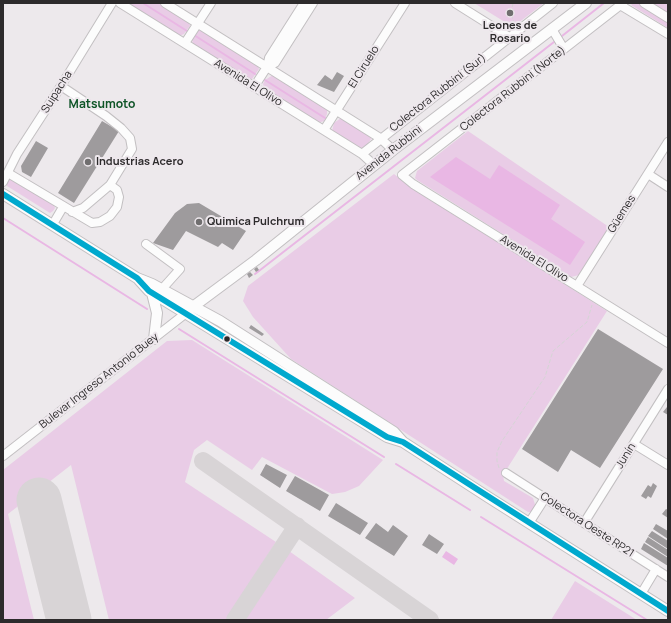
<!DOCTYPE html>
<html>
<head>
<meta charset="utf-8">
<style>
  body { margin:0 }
  #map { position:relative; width:671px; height:623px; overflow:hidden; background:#ede9ec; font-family:Manrope,sans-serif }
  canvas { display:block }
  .frame { position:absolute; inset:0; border:4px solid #2d2b2c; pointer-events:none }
</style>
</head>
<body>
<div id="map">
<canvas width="671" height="623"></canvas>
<div class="frame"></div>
</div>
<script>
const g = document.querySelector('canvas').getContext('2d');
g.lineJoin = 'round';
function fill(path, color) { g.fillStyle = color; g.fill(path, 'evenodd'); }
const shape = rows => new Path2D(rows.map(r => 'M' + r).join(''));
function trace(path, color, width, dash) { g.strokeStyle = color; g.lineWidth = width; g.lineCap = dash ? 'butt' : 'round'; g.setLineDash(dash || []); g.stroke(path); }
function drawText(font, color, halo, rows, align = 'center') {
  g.font = font + ' Manrope,sans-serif'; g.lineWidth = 4; g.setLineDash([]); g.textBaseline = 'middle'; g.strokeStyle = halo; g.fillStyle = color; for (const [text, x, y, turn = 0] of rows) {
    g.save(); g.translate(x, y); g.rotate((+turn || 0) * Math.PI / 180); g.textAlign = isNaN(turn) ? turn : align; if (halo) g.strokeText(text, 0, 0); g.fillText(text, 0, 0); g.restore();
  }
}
fill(shape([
  [127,3,158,3,189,21,190,26,184,34,179,36],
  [474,3,544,3,513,27],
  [633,3,639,3,668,21,668,28,631,5],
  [648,3,668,3,668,16],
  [198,29,202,29,258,66,259,69,252,79,248,79,193,44,192,39],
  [273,75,327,110,327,114,324,121,318,123,265,90,263,84,265,80],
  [341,118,370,135,371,139,367,145,360,149,332,131,334,123],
  [468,131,609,227,579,275,571,277,417,180,415,178,417,171],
  [394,174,410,187,607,311,503,475,504,481,533,498,536,508,532,512,528,512,291,359,253,317,243,301,248,286],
  [12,179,54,205,55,208,53,211,50,213,7,186,7,181],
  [192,340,383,460,359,486,345,492,332,494,262,457,252,470,207,440,194,450,185,482,276,542,226,620,109,620,71,465,8,514,34,620,3,620,3,470,167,341],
  [289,551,355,598,326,620,245,620],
  [575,581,637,620,551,620]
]), '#e9cce6');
fill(shape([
  [456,157,490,179,499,165,560,205,551,219,585,242,570,265,430,177],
  [446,551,458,559,454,565,442,557]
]), '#e9b7e4');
trace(shape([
  [143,3,187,31],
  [194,35,255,74],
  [562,36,604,3],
  [265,80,325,118],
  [3,218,147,309],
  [255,274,554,42],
  [179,329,384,457],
  [396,464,470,510],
  [481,517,647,620]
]), '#e9b7e4', 2);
trace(shape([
  [203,461,430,620],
  [235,620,297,526]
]), '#d8d4d6', 18);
trace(shape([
  [39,500,69,620]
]), '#d8d4d6', 45);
fill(shape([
  [337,72,344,76,334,92,317,85,325,75,332,80],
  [102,121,119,131,74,203,58,193],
  [36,141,48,148,31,177,22,172,21,166],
  [199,203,246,231,233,250,222,243,218,247,186,231,173,250,153,243,175,213,187,204],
  [257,267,259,270,256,272,254,269],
  [250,272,253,275,249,278,247,274],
  [251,325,264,334,262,336,249,328],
  [598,329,663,369,600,468,571,450,558,472,522,449],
  [667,407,668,407,668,415,663,412],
  [266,464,287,475,280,488,260,475],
  [295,476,329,495,320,511,286,491],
  [653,483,657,486,651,498,648,496,646,499,641,496,648,485,651,487],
  [336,503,368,523,360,535,328,516],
  [666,509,668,510,668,518,662,514],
  [376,523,388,532,393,525,408,536,394,556,365,538],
  [656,524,668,531,668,539,653,529],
  [652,531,668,541,668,549,648,536],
  [429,534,444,544,437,554,422,545],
  [648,537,668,550,668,557,645,542],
  [644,543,668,558,668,566,641,549]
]), '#9e9b9d');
const minor = shape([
  [120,3,362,154,374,165],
  [165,3,380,138,393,150],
  [455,3,509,37],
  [623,3,402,175,413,184,668,343],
  [644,3,668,18],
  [620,5,668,34],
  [552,29,564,49],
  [185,43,211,3],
  [267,67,275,63,313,3],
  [61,86,106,116,121,128,130,138,132,149,110,185,83,208,72,212],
  [254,87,267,67,269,58,304,3],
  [324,130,405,3],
  [362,154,553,3],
  [8,173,92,223,100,222,110,216,117,207,119,197,117,190,110,185],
  [648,174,668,187],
  [3,182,17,154,61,86,112,3],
  [53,224,63,207],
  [146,244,180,269,162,289],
  [577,286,668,142],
  [634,444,668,465],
  [3,456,190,310],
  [506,473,668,577],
  [529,523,545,498],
  [584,523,668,389],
  [641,594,656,569]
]);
const major = shape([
  [3,194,137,278,152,284,220,321,394,432,403,442,488,497,668,611],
  [139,280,149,291,387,437,403,442],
  [152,293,157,313,154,339],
  [194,306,256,260,393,150,586,3]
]);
trace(minor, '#c2bfc1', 10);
trace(major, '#c2bfc1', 12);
trace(shape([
  [513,3,511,15,515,24],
  [499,468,497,461,497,452,502,441,545,377,553,351,587,322,592,305]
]), '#d5d5d5', 1, [4, 2]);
trace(minor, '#fcfcfc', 8);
trace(major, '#fcfcfc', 10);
trace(shape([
  [3,194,137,278,149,291,387,437,403,442,668,611]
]), '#00a9ce', 6);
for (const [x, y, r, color] of [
  [510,13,4,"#706e6f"],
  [88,162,4,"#706e6f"],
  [199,222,4,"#706e6f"],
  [227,339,3.5,"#2d2b2c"]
]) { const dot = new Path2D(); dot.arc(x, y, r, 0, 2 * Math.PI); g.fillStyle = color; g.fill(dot); trace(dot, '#eee8ed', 1.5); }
drawText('bold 11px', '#2d2b2c', '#eee8ed', [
  ["Leones de",510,26,"center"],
  ["Rosario",510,39,"center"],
  ["Industrias Acero",96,162],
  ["Quimica Pulchrum",207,222]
], 'left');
drawText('11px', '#2d2b2c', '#eee8ed', [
  ["El Ciruelo",364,67,-58],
  ["Avenida El Olivo",248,83,32],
  ["Colectora Rubbini (Norte)",513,89,-38],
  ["Suipacha",57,92,-58],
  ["Colectora Rubbini (Sur)",438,93,-38],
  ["Avenida Rubbini",389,153,-38],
  ["Güemes",622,214,-58],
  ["Avenida El Olivo",534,259,32],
  ["Bulevar Ingreso Antonio Buey",99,381,-38],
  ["Junín",626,456,-58],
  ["Colectora Oeste RP21",587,525,33]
]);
drawText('bold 12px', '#0e5427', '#eee8ed', [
  ["Matsumoto",102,105]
]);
</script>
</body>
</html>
